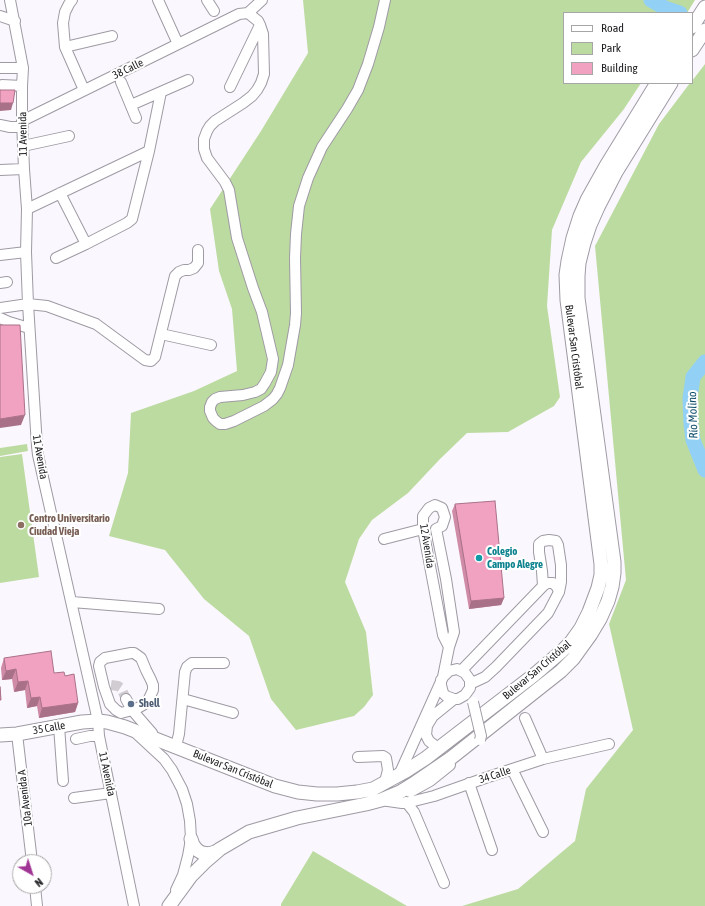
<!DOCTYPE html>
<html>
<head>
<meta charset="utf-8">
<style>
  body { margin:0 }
  #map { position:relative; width:705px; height:906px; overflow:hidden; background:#fbf7fe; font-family:"Asap Condensed",sans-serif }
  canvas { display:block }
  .legend { position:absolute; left:563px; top:12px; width:130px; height:72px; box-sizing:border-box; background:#fff; border:1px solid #a7a6a7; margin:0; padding:5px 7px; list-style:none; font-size:12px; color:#222024 }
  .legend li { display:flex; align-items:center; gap:8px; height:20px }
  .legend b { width:20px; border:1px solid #a7a6a7 }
  .north { position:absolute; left:12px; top:854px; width:40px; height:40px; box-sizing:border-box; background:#fff; border:1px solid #a7a6a7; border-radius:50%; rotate:141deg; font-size:11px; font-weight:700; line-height:16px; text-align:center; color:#222024 }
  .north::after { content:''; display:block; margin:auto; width:14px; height:18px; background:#a03494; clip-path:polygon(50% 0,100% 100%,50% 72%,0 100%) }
</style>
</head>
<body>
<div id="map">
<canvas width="705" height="906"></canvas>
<ul class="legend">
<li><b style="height:5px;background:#fff"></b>Road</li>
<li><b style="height:11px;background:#bcdba1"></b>Park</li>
<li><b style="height:11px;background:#f2a2c1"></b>Building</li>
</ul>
<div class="north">N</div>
</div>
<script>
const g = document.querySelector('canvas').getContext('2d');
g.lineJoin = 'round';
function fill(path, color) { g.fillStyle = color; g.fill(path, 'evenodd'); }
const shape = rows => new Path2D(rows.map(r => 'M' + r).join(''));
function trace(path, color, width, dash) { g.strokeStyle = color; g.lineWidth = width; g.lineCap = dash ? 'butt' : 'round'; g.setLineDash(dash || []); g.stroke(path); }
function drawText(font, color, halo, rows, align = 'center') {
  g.font = font + ' "Asap Condensed",sans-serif'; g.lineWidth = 4; g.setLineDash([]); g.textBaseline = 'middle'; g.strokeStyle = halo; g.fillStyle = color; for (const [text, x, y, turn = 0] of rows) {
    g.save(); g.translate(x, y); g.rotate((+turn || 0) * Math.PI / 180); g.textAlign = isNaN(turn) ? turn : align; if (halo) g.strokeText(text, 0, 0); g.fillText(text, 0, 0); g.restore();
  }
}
fill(shape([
  [303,0,695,0,687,13,564,13,564,83,641,83,624,109,581,162,552,230,547,306,560,397,554,406,508,432,467,433,440,459,408,493,372,520,359,539,345,582,366,632,373,695,364,707,354,716,296,730,271,699,249,636,204,599,165,550,109,536,128,473,131,413,194,391,237,371,232,309,219,271,210,209,261,131,308,53],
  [705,64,705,906,462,906,518,889,575,841,586,789,633,730,609,624,626,580,595,246,659,124,690,83,692,83,692,81],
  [27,444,28,451,0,456,0,448],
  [22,454,39,577,0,583,0,457],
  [313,851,407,906,281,906,281,904]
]), '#bcdba1');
trace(shape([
  [651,0,665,8,680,13],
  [705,362,693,377,690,398,691,424,693,440,705,470]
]), '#93d0f5', 15);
trace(shape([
  [111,685,118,686,121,688,126,699]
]), '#d0ccd2', 10, [10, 5]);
const minor = shape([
  [10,0,23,68,22,86,22,121,24,169,27,209,26,252,28,304,37,446,38,455,91,690,98,721,99,736,134,906],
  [72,0,69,4,65,12,63,23,65,47,84,90],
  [158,0,178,44],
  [207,0,214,11],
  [248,13,262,0],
  [0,16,15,21],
  [65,47,112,36],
  [0,68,23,68],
  [121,82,136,118],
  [0,86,2,85,22,86],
  [230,87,260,25],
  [131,105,188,80],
  [22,121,239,14,248,13,258,21,260,25,263,34,264,74,261,83,257,90,252,96,243,103,215,121,210,126,207,131,204,139,204,149,207,158,225,182,229,190,237,238,253,288,262,312,273,359,271,372,265,383,261,389,255,392,243,395,220,397,215,399,212,402,210,407,210,411,213,418,216,421,220,424,225,424,234,421,264,406,273,399,277,394,280,388,288,365,295,325,296,313,295,258,296,234,299,206,308,178,322,147,347,109,358,90,368,64,379,27,385,0],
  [0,125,10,127,23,127],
  [23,146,69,136],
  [0,170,24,169],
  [60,193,86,244],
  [27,209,149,151],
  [0,255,26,252],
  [56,258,86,244,127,223,132,219,149,151,161,92],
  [0,283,7,282],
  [0,308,28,304,47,306,96,324,145,360,151,361,155,357,175,276,179,272,184,270,189,270,194,268,198,263,198,250],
  [0,318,9,322,29,328],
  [161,334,211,345],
  [384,539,423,529],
  [543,586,547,583,553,583,557,587,559,592],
  [72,602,159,609],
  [131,653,134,653,141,658,146,670,151,680,153,685,153,690,148,701,143,705,136,709,121,713,116,710,110,704,104,687,99,666,100,662,105,658,131,653],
  [461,671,543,586,542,571,539,552,539,544,543,541,549,540,556,541,558,545,561,565,561,582,559,592,548,613,496,667,485,677,470,684],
  [443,677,449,647,454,632,446,579,436,529,442,526,445,517,442,508,435,505,429,508,423,516,423,529,443,635,449,647],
  [126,699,132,710,152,733,154,738],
  [183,699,233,713],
  [525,718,543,759],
  [59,726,63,781],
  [17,734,32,862],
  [137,734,164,759,172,770,182,789,187,804,190,821,191,839,188,856,183,875,176,890],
  [76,739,90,736,99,736],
  [176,746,179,734,185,672,187,667,192,663,224,663],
  [438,748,429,741,426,735,427,726,433,716,454,699],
  [358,757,383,756,386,758,388,770,385,782],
  [512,769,543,832],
  [399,775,443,677,449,671,457,669,465,673,470,680,470,688,465,695,458,699,454,699,446,696,443,693,441,685,441,680],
  [469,783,492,850],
  [410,792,430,781,450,765],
  [74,798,111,793],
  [381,800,402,803,410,802,434,796,488,777,543,759,609,744],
  [406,802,414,812,444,883],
  [35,886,37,906]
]);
const major = shape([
  [692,27,705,7],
  [692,50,705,30],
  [0,735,17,734,82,722,98,721,107,722,125,727,275,786,298,792,317,794,337,794,357,792,373,789,406,771,426,758,534,675,562,651,571,642,581,628,589,612,598,588,601,575,601,564,567,300,566,275,568,261,573,238,580,216,587,200,606,166,657,83],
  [191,839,193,845,197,850,202,853,209,854,215,852,219,850],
  [169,906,191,876,206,861,220,849,249,832,297,818,366,804,381,800,400,792,413,784,451,758,489,728,561,671,573,659,591,634,600,619,608,601,612,587,614,573,614,562,578,298,578,276,579,263,584,243,590,225,598,207,616,172,671,83]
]);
trace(minor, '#9f9aa3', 12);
trace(major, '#9f9aa3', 15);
trace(minor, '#fff', 10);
trace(major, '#fff', 13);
const minorBridge = shape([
  [473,702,481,736,480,740]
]);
trace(minorBridge, '#9f9aa3', 12, []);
trace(minorBridge, '#fff', 10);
fill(shape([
  [455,504,504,598,501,605,469,609,452,511],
  [4,658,54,673,65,676,78,703,75,712,39,718,37,706,27,708,25,690,14,692,12,679,2,680,1,668]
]), '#d08ba6');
fill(shape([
  [0,103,13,103,11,110,0,111],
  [25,415,21,425,0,428,0,419],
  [504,598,501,605,469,609,471,601],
  [16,669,12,679,2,680,6,671],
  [28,681,25,690,14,692,18,682],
  [40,697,37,706,27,708,31,698],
  [78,703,75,712,39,718,42,708]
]), '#a97187');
const building = shape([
  [0,90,15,90,13,103,0,103,0,90],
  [0,325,20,325,25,415,0,419,0,325],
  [495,501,504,598,471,601,455,504,495,501],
  [51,651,54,673,64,672,65,676,74,674,78,703,42,708,40,697,31,698,28,681,18,682,16,669,6,671,4,658,51,651],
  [0,687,1,700,0,700,0,687]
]);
fill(building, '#f2a2c1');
trace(building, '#a97187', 1);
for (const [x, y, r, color] of [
  [21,525,4,"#8d6e63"],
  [479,558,4,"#0f9aa8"],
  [131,704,4,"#5c6f8a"]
]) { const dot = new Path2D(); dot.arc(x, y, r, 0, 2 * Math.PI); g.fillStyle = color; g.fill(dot); trace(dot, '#fff', 1.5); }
drawText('11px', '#222024', '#fff', [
  ["38 Calle",128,69,-26],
  ["11 Avenida",23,134,-91],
  ["Bulevar San Cristóbal",574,347,83],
  ["11 Avenida",40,457,80],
  ["12 Avenida",427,546,81],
  ["Bulevar San Cristóbal",537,670,-40],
  ["35 Calle",49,728,-10],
  ["Bulevar San Cristóbal",233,769,22],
  ["11 Avenida",107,774,78],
  ["34 Calle",495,775,-18],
  ["10a Avenida A",25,798,-97]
]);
drawText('bold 11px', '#785e54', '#fff', [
  ["Centro Universitario",29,519],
  ["Ciudad Vieja",29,532]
], 'left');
drawText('bold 11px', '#0d838f', '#fff', [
  ["Colegio",487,552],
  ["Campo Alegre",487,565]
], 'left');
drawText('bold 11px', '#4e5e75', '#fff', [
  ["Shell",139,704]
], 'left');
drawText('italic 12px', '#0f4e6c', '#fff', [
  ["Río Molino",693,415,-92]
]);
</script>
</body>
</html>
